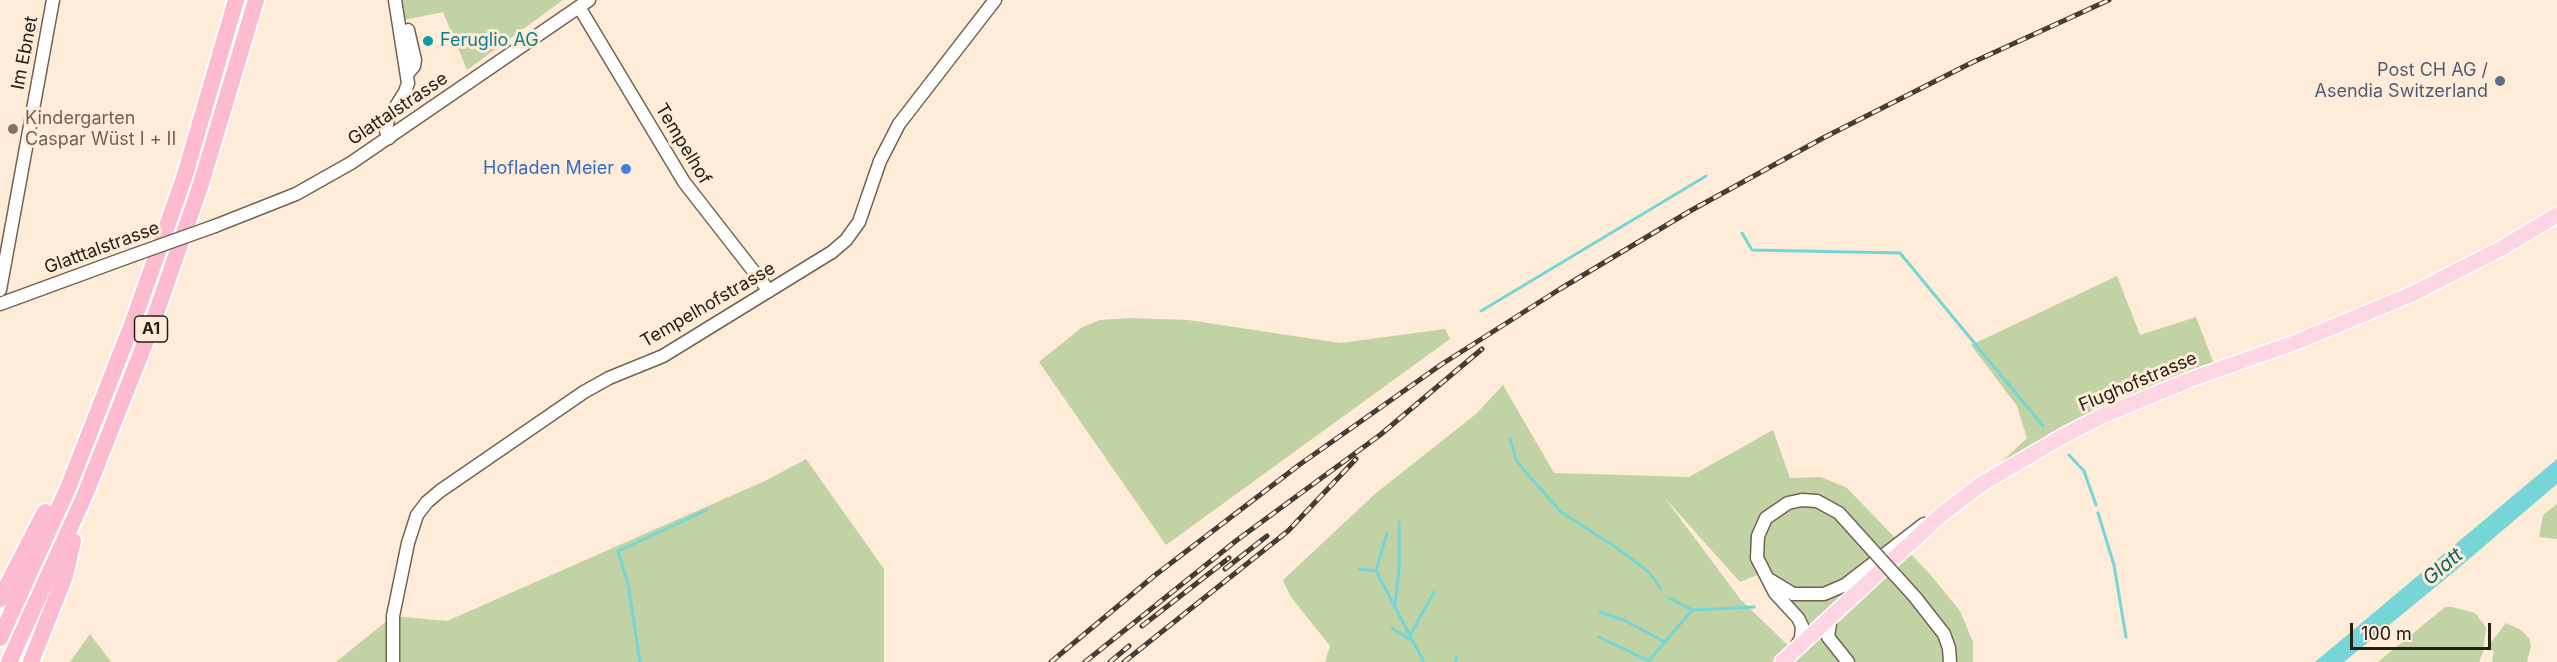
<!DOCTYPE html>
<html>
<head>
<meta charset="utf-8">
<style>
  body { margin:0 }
  #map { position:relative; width:2557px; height:662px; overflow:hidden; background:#feecd8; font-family:Inter,sans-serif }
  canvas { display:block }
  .scale { position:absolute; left:2350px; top:623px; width:141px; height:27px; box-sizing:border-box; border:3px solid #262018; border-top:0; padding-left:8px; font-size:18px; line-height:21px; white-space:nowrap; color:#262018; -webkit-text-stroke:4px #feecd8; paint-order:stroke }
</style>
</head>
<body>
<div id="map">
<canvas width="2557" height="662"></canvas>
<div class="scale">100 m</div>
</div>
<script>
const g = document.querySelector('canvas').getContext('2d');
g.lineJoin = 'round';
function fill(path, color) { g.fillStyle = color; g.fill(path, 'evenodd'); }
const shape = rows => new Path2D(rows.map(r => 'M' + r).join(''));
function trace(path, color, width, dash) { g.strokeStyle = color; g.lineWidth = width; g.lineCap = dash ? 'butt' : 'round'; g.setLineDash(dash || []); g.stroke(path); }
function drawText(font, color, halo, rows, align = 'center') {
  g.font = font + ' Inter,sans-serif'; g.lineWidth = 6; g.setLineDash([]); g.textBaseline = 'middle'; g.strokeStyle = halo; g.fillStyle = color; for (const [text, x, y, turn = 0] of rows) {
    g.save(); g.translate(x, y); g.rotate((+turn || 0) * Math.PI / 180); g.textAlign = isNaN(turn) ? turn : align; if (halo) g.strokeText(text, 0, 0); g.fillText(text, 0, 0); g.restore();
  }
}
fill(shape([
  [397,0,563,0,467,70,443,12,399,21],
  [2117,276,2140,335,2196,317,2214,364,2121,400,2063,429,1994,469,2027,438,2017,406,1971,345],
  [1130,318,1188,320,1340,343,1445,329,1450,339,1166,545,1039,362,1081,328,1100,320],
  [1503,385,1554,473,1689,477,1773,430,1790,478,1821,477,1847,488,1929,573,1960,611,1973,642,1973,662,1325,662,1330,646,1291,597,1283,581,1284,579,1376,493,1476,414],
  [1664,497,1740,582,1770,570,1784,596,1818,636,1798,655,1741,600],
  [806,459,884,569,884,662,336,662,393,616,447,621,767,480],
  [2557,504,2557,539,2539,537,2543,515],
  [2445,607,2452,607,2475,613,2486,627,2483,652,2479,662,2378,662],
  [2506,623,2521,630,2529,638,2531,646,2527,662,2492,662,2494,651,2488,650,2489,645],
  [90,634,111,662,70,662]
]), '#c1d2a5');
fill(shape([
  [2557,459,2557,484,2455,571,2344,662,2315,662]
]), '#76d6d7');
trace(shape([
  [1742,233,1752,250,1900,253,2043,426],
  [1481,311,1706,176],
  [1510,439,1517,462,1561,512,1614,546,1649,572,1661,589],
  [2069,455,2084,471,2096,505],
  [2098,513,2114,565,2126,637],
  [1387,533,1376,571,1424,662],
  [1359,569,1376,571],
  [1669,598,1692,610,1754,607],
  [1395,604,1399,569,1399,522],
  [1600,612,1626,621,1665,642],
  [1392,628,1411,640],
  [1410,635,1434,592],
  [1599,637,1649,661],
  [640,662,628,584,618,551,707,510],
  [1455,662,1457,657],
  [1648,662,1692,610]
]), '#76d6d7', 3);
const minor = shape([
  [579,7,684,182,769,291],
  [408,30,415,60,414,66,408,73],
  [389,138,386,131,388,119,405,92,408,83,395,0],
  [215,226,296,194,351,163,589,0],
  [0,290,53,0],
  [0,304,131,256],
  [1770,580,1793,594,1824,594,1845,585,1924,524],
  [1915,597,1944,634,1949,648,1950,662],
  [1831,617,1828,637,1848,662],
  [1796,647,1801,638,1802,626,1798,618,1775,593,1757,558,1758,536,1766,518,1788,503,1802,500,1817,501,1839,513,1866,543],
  [393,662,393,616,408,543,417,515,427,502,440,491,584,392,609,378,663,356,832,252,846,240,859,222,880,161,899,124,995,0]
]);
const major = shape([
  [1782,662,1941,515,1983,483,2065,435,2102,416,2189,380,2299,341,2412,294,2502,248,2557,215]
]);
const highway = shape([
  [0,599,45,512],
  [0,638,68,488,133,322,184,178,236,0],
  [9,662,85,495,151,328,201,184,256,0],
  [31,662,65,576,73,541]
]);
trace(minor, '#736351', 15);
trace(major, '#fff', 18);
trace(highway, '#fff', 20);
trace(minor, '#fff', 12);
trace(major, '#fed6e3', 15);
trace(highway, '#fdbbd0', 16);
const rail = shape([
  [1225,569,1267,536],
  [1142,626,1229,558],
  [1051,662,1154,576,1299,465,1442,364,1560,289,1690,211,1823,138,1971,63,2109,0],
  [1085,662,1237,540,1380,435,1482,349],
  [1110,662,1129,646],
  [1124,662,1288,531,1356,459]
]);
trace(rail, '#443d33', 5);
trace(rail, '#feecd8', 3, [9]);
const minorBridge = shape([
  [131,256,215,226],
  [1866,543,1915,597]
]);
trace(minorBridge, '#736351', 15, []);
trace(minorBridge, '#fff', 12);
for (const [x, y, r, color] of [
  [428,41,6,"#0f9aa8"],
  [2500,81,6,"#5c6f8a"],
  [13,129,6,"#8d6e63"],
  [626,169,6,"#3f7fe0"]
]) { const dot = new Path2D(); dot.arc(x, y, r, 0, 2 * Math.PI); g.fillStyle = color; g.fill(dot); trace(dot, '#feecd8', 2); }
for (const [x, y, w] of [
  [151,329,33]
]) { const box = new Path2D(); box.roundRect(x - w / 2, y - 13, w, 26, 4.5); g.fillStyle = '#feecd8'; g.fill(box); trace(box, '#262018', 1.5); }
drawText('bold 16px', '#262018', null, [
  ["A1",151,329]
]);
drawText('18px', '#0d838f', '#feecd8', [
  ["Feruglio AG",440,41]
], 'left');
drawText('18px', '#262018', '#feecd8', [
  ["Im Ebnet",25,53,-79],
  ["Glattalstrasse",398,109,-34],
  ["Tempelhof",683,144,59],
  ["Glatttalstrasse",102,248,-20],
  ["Tempelhofstrasse",708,305,-30],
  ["Flughofstrasse",2138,382,-23]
]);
drawText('18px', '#4e5e75', '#feecd8', [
  ["Post CH AG /",2488,71],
  ["Asendia Switzerland",2488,92]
], 'right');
drawText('18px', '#785e54', '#feecd8', [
  ["Kindergarten",25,119],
  ["Caspar Wüst I + II",25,140]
], 'left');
drawText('18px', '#366cbe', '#feecd8', [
  ["Hofladen Meier",614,169]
], 'right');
drawText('italic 20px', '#106263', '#feecd8', [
  ["Glatt",2443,567,-40]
]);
</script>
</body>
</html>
